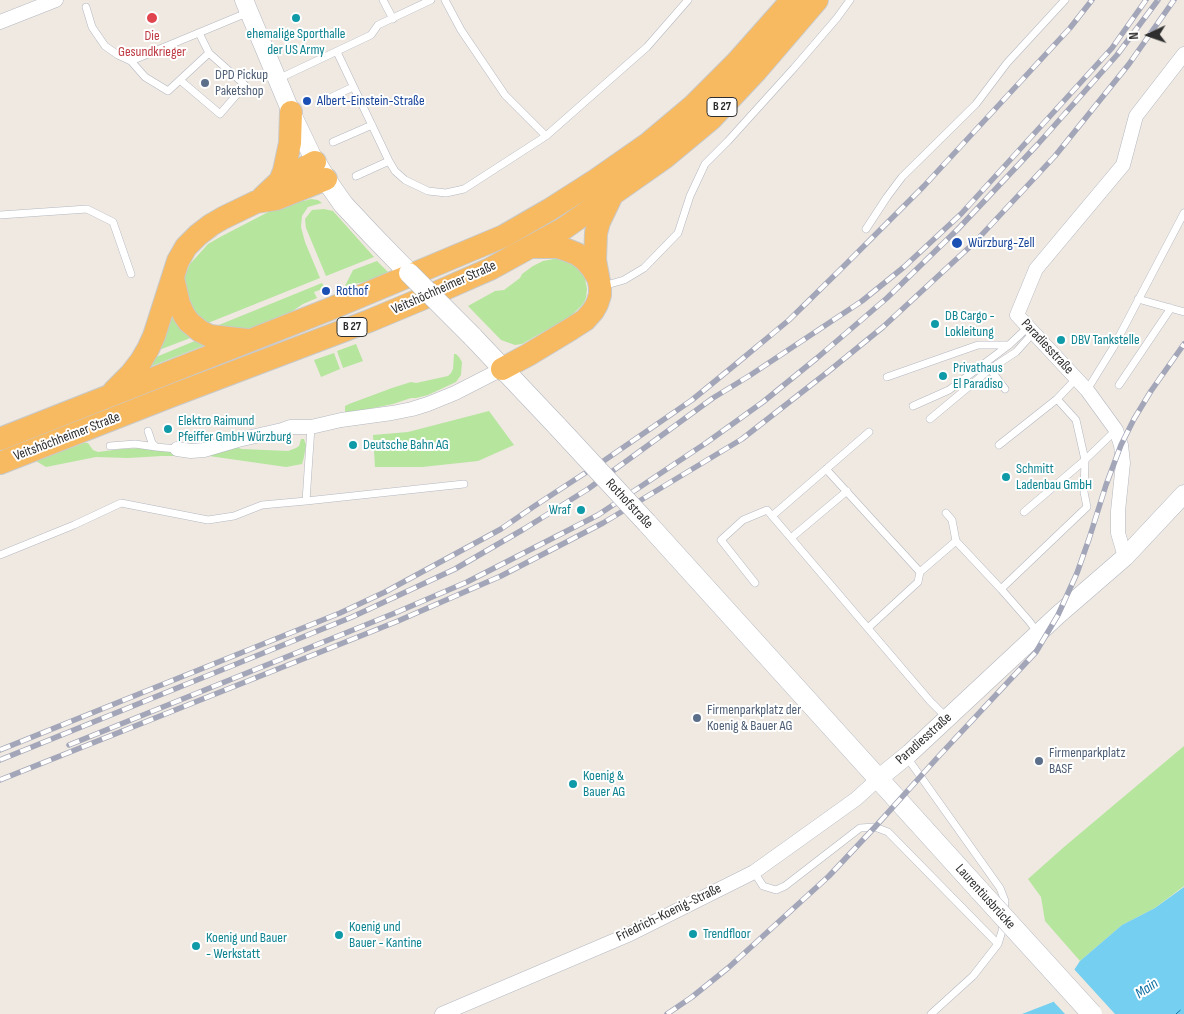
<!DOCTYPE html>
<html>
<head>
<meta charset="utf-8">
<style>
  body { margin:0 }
  #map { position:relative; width:1184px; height:1014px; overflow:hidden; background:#efe9e1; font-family:"Sofia Sans Condensed",sans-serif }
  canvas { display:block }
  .north { position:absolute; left:1124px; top:10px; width:50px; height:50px; -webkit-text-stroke:4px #fff; paint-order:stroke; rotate:267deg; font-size:14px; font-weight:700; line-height:20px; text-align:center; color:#2e2e2e }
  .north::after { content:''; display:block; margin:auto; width:18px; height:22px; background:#2e2e2e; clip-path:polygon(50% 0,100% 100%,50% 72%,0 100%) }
</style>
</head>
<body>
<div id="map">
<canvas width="1184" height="1014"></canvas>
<div class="north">N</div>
</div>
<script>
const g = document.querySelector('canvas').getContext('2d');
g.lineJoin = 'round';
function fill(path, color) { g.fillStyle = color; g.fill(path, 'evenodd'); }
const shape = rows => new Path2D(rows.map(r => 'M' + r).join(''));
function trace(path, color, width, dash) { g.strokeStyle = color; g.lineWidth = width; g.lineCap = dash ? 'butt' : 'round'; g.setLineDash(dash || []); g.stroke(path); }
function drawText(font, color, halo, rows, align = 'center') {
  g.font = font + ' "Sofia Sans Condensed",sans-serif'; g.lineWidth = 4; g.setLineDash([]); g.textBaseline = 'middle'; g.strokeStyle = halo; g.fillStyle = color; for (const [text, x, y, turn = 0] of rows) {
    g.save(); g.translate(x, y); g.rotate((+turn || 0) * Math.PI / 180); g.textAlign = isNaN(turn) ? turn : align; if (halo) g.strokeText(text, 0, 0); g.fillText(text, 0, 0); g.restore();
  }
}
fill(shape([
  [302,198,304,201,311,199,318,200,322,203,308,207,302,216,301,227,305,242,320,278,203,325,187,308,184,279,190,264,208,244,222,236,276,208],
  [324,209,333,211,374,257,326,276,306,228,305,219,312,210],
  [554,259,564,259,575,265,584,274,587,289,586,298,583,304,571,316,522,344,515,345,501,340,468,306,495,291,504,290,520,278,522,274,533,266,543,261],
  [377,261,389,273,378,279,345,286,353,270],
  [322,283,325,288,314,292,317,298,303,304,288,314,253,328,236,333,209,329],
  [170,302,193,337,159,350],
  [202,338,208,344,149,367,156,357],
  [356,344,363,361,343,368,337,351],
  [334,353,340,369,321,377,314,360],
  [454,354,456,354,459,357,462,362,461,375,456,382,428,395,416,398,411,398,393,404,349,413,346,413,345,411,345,406,349,404,392,388,411,382,416,383,448,376,451,373,453,369],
  [489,411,514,445,478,461,422,467,375,467,373,435,408,432],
  [301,439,304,439,306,445,304,457,302,464,286,467,209,456,162,456,128,458,96,457,46,467,36,461,84,443,88,443,93,450,98,452,121,449,141,448,231,446,242,449,288,451,296,448,299,446],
  [1184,746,1184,886,1155,908,1122,925,1080,961,1045,921,1041,897,1028,879,1064,847]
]), '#b6e59e');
fill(shape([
  [1184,887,1184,1014,1022,1014,1053,1002,1080,961,1122,925,1155,908]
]), '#75cff0');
fill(shape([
  [1073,968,1115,1014,1065,1014,1052,1000]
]), '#efe9e1');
trace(shape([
  [1176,1014,1184,1007]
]), '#0d6fa3', 1, [6, 5]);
const service = shape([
  [383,0,393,19],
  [445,0,461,30,505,95,546,136],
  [86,7,92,27,105,46,118,55,131,61,249,12],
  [337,52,389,161,395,171,405,180,428,191,446,193,464,189,546,136,647,47,688,0],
  [131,61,145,77,168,91,209,53,199,33],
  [278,79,371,35,378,25,431,0],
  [180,80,220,114,245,85,209,53],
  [319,103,353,87],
  [333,142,372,125],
  [356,176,389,161],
  [0,215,87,209,113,222,131,274],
  [866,229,887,197,902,177,976,104,1007,63,1065,0],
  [603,286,624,280,644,268,678,233,690,196,705,164,728,141,794,68,837,18,850,0],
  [1138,299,1184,312],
  [990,369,1005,389],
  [887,377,978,345,1008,345],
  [1119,385,1171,308],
  [1087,390,1113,348,1184,213],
  [1057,399,1076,379],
  [913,406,949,390,1009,345,1028,327],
  [930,419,990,369,1016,352,1033,333],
  [148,431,152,443,156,447,177,449],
  [999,445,1057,399,1076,420,1085,460,1084,492,1087,507,1001,589],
  [110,446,135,444,156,447],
  [826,469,920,572],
  [306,501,464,484],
  [1024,512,1085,460,1116,430],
  [946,513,952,520,956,541,1001,589,1029,621,1038,633],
  [772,516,869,432],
  [791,538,847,491],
  [0,555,74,525,121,503,208,520,234,516,262,505,306,501,311,427],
  [755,583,721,540,743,520,767,510,930,701,947,718],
  [868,628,918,582,920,572,956,541],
  [906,756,1000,888,1005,901,1004,912],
  [754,872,763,886,776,890,785,886,860,828,875,827,888,832,998,944],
  [931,1014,973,976,998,944,1002,931,1003,923]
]);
const minor = shape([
  [0,22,56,0],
  [177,449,191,451,204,450,238,440,282,430,290,427,311,427,341,420,392,413,412,409,428,404,455,393,502,369],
  [1125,557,1118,533,1118,511,1123,463,1121,445,1116,430,1087,390,1017,315,1036,269,1123,165,1136,116,1184,54],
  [442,1014,630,934,754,872,856,799,878,779]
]);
const tertiary = shape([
  [244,0,291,112,315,162],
  [878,779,910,753,1058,615,1125,557,1184,494]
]);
const secondary = shape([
  [318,166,329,184,343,204,372,235,409,273],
  [472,336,558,427],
  [647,523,980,891]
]);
const trunk = shape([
  [280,181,284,171,290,143,291,112],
  [263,197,280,181,315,162],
  [530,247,558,247,567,250,577,254,585,260,592,268,598,278],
  [173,278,179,304,184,315,189,322,200,331,210,336,247,340],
  [502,369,528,355,571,329,585,320,593,311,597,304,600,295,600,287,595,260,596,233,599,222,611,197],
  [114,391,131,374,141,361,148,349,154,336,178,261,186,247,198,235,211,225,223,218,256,202,276,199,326,179],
  [0,439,330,309,504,236,549,210,596,180,649,143,693,106,737,62,792,0],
  [0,463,171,396,369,321,424,298,490,269,563,229,664,158,711,119,756,71,817,0]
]);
trace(service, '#b4b7c1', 8);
trace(minor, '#b4b7c1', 15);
trace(tertiary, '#b4b7c1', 19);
trace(secondary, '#b4b7c1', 21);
trace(trunk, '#c9c9c9', 24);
trace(service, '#fff', 7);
trace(minor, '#fff', 14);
trace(tertiary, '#fff', 18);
trace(secondary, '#fff', 20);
trace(trunk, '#f8ba60', 22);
const rail = shape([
  [69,745,395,613,467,582,598,515,706,443,763,402,817,358,887,298,958,229,1038,144,1117,55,1158,0],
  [0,750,340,613,385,592,501,529,533,507,605,460,692,400,736,364,789,320,840,270,924,186,1070,28,1092,0],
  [0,760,352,617,455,569,524,529,588,489,713,398,749,376,862,301,904,267,961,214,1112,48,1146,0],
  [0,780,398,621,501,576,603,523,742,439,829,371,883,327,975,242,1055,156,1129,64,1174,0],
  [667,1014,692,997,728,968,829,876,875,827,938,757,1036,652,1058,615,1077,573,1089,539,1106,485,1121,445,1134,419,1151,391,1184,344]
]);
trace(rail, '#a3a6b8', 5.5);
trace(rail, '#fff', 4, [11]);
const secondaryBridge = shape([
  [409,273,472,336],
  [558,427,647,523],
  [980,891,1092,1014]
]);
trace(secondaryBridge, '#b4b7c1', 21, []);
trace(secondaryBridge, '#fff', 20);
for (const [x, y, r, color] of [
  [152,18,6,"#e0444e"],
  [296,18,5,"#0f9aa8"],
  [205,83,5,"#5c6f8a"],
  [307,101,5,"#1a4fb4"],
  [957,243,6,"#1a4fb4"],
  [326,291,5,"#1a4fb4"],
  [935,324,5,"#0f9aa8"],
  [1061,340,5,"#0f9aa8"],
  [943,376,5,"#0f9aa8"],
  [168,429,5,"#0f9aa8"],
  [353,445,5,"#0f9aa8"],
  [1006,477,5,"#0f9aa8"],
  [581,510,5,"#0f9aa8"],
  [697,718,5,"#5c6f8a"],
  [1039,761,5,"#5c6f8a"],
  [573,784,5,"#0f9aa8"],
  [693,934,5,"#0f9aa8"],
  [339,935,5,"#0f9aa8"],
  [196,946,5,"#0f9aa8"]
]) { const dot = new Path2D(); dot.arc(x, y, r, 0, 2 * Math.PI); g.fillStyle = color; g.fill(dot); trace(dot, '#fff', 2); }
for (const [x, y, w] of [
  [722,107,30],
  [352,327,30]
]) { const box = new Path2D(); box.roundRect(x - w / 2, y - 9.5, w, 19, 4); g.fillStyle = '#fff'; g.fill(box); trace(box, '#2e2e2e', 1); }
drawText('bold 12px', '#2e2e2e', null, [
  ["B 27",722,107],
  ["B 27",352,327]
]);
drawText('14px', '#0d838f', '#fff', [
  ["ehemalige Sporthalle",296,34,"center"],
  ["der US Army",296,50,"center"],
  ["DB Cargo -",945,316],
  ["Lokleitung",945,332],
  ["DBV Tankstelle",1071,340],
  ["Privathaus",953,368],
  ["El Paradiso",953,384],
  ["Elektro Raimund",178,421],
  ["Pfeiffer GmbH Würzburg",178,437],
  ["Deutsche Bahn AG",363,445],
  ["Schmitt",1016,469],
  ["Ladenbau GmbH",1016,485],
  ["Wraf",571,510,"right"],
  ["Koenig &",583,776],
  ["Bauer AG",583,792],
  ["Koenig und",349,927],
  ["Bauer - Kantine",349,943],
  ["Trendfloor",703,934],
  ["Koenig und Bauer",206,938],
  ["- Werkstatt",206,954]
], 'left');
drawText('14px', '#be3a42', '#fff', [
  ["Die",152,36],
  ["Gesundkrieger",152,52]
]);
drawText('14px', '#4e5e75', '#fff', [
  ["DPD Pickup",215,75],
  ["Paketshop",215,91],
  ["Firmenparkplatz der",707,710],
  ["Koenig & Bauer AG",707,726],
  ["Firmenparkplatz",1049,753],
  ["BASF",1049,769]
], 'left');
drawText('14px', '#164399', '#fff', [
  ["Albert-Einstein-Straße",317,101],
  ["Würzburg-Zell",968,243],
  ["Rothof",336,291]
], 'left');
drawText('14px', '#2e2e2e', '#fff', [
  ["Veitshöchheimer Straße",444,288,-24],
  ["Paradiesstraße",1047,347,47],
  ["Veitshöchheimer Straße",67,437,-21],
  ["Rothofstraße",629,504,47],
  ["Paradiesstraße",924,739,-42],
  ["Laurentiusbrücke",985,897,48],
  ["Friedrich-Koenig-Straße",669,913,-26]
]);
drawText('italic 15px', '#0d6fa3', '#fff', [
  ["Main",1147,989,-34]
]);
</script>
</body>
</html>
